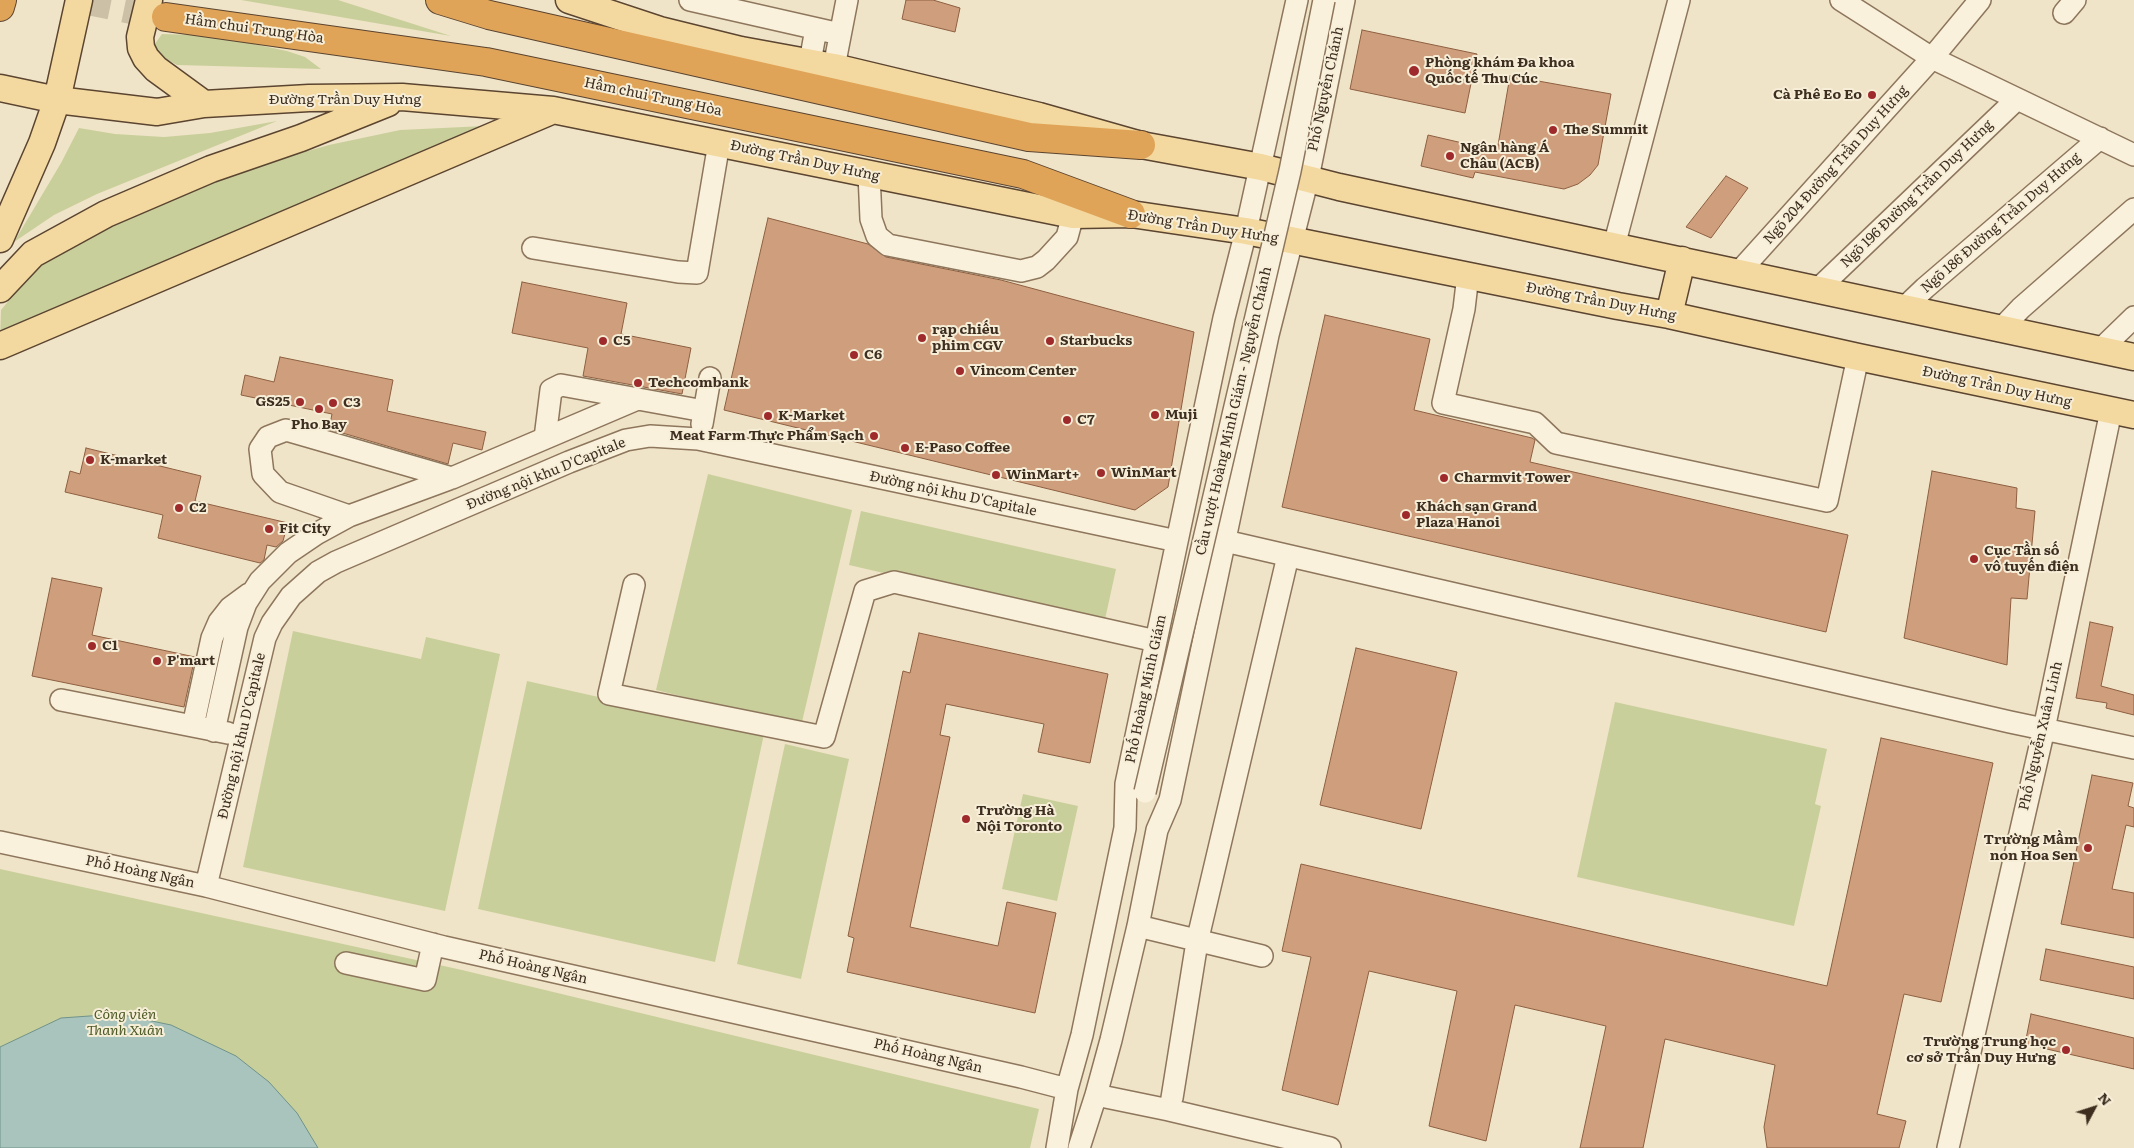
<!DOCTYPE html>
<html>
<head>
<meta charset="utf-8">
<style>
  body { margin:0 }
  #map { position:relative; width:2134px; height:1148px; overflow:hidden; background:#f0e4c8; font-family:Literata,serif }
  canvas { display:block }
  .north { position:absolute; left:2069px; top:1083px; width:50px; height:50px; -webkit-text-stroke:4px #f7eed8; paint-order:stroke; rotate:50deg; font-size:14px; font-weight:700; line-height:20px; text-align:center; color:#3d2e20 }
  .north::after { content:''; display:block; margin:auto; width:18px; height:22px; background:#3d2e20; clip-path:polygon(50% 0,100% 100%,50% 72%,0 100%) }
</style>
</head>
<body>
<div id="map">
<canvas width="2134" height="1148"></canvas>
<div class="north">N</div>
</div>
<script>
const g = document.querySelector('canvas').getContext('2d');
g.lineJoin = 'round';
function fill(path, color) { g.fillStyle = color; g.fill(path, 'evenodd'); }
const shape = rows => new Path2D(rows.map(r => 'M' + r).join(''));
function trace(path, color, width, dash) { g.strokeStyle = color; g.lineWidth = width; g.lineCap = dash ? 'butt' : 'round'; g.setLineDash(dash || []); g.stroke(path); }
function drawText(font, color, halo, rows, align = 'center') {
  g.font = font + ' Literata,serif'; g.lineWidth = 4; g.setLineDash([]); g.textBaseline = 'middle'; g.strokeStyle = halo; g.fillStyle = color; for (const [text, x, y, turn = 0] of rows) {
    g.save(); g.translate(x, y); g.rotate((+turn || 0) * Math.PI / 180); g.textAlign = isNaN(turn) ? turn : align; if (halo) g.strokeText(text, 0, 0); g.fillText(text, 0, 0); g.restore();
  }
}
fill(shape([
  [241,0,338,0,451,36],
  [162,34,194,35,225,38,287,51,305,57,321,69,177,65,160,56,154,45],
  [277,121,97,194,54,215,14,242,61,163,79,128,115,134,164,137,210,133],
  [484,126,0,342,1,310,24,282,55,253,127,218,248,168,329,145,400,130],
  [708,474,852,510,801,726,656,690],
  [861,511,1116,569,1104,624,849,565],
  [293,631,421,659,426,637,500,654,445,911,243,867],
  [527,681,764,734,715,962,478,909],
  [1615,702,1827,749,1815,804,1821,806,1794,926,1577,877],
  [785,744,849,759,801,979,737,964],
  [1023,794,1078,806,1057,901,1002,889],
  [0,869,462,970,1039,1109,1030,1148,0,1148]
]), '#c9cf9b');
const water = shape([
  [118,1014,171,1025,236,1056,269,1082,297,1113,318,1148,0,1148,0,1047,61,1018,118,1014]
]);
fill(water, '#a9c4bc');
trace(water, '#6f938a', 1);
const building = shape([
  [906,0,933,0,960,8,955,32,902,19,906,0],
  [1362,30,1477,54,1465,113,1350,89,1362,30],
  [1510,76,1611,94,1598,165,1590,175,1578,184,1564,189,1475,172,1473,178,1421,166,1428,135,1497,151,1510,76],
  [1726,176,1748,188,1711,238,1686,227,1726,176],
  [768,218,868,244,886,257,1001,280,1194,332,1168,487,1135,510,724,410,768,218],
  [522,282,627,303,621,334,691,348,682,394,583,376,588,348,512,333,522,282],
  [1325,315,1430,339,1414,410,1532,438,1535,440,1530,462,1848,535,1826,632,1282,507,1325,315],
  [280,357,393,380,387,411,486,432,482,450,453,443,448,464,329,429,332,414,241,395,245,375,274,382,280,357],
  [86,448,201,476,195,501,288,523,283,541,276,547,267,545,264,560,260,563,158,538,163,515,65,492,70,471,80,474,86,448],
  [1932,471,2017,488,2016,508,2035,511,2027,599,2011,598,2007,665,1904,638,1932,471],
  [52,578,102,588,92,635,195,657,184,707,32,676,52,578],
  [2090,622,2113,627,2101,686,2134,695,2134,715,2106,708,2107,703,2076,698,2090,622],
  [919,633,1108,674,1090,763,1038,752,1044,724,946,704,940,735,950,737,910,927,998,946,1007,902,1056,913,1035,1013,847,972,854,938,848,936,903,671,910,673,919,633],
  [1356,648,1457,672,1421,829,1320,805,1356,648],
  [1881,738,1993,763,1941,1002,1904,994,1877,1114,1906,1121,1899,1148,1767,1148,1764,1127,1775,1065,1665,1039,1643,1148,1580,1148,1606,1026,1515,1005,1486,1141,1429,1126,1457,991,1369,971,1338,1105,1282,1090,1311,957,1282,951,1301,864,1827,986,1881,738],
  [2092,775,2133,783,2128,806,2134,808,2134,827,2126,825,2112,889,2134,893,2134,938,2061,924,2092,775],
  [2046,949,2134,967,2134,999,2040,980,2046,949],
  [2031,1014,2134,1038,2134,1069,2025,1044,2031,1014]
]);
fill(building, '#cf9f7d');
trace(building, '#8d5f41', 1);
trace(shape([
  [83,0,166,17]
]), '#ccc0a6', 28, [28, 14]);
const minor = shape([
  [690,0,840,34],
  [1841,0,1932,58,2134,155],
  [2064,13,2075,0],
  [810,62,816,29],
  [834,67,847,0],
  [869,174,871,219,877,236,888,245,1021,271,1037,267,1046,260,1067,237,1073,215],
  [1614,246,1679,0],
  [533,248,678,272,697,273,719,143],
  [1739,272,1932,58,1980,0],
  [1468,275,1464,309,1443,403,1535,423,1556,443,1827,501,1858,357],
  [1817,290,2017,99],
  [1903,309,1925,288,2100,138],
  [2001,329,2021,308,2134,209],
  [2100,350,2134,317],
  [702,424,710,378],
  [545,438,551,390,561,385,704,411],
  [349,516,280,492,263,474,260,449,268,437,286,430,452,478],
  [1225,541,2010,722,2134,748],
  [634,585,609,694,824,737,865,591,894,582,1156,641],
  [61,700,228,733],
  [193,726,212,638,219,622,230,608,249,594],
  [214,731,237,627,246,603,260,581,288,553,316,534,349,516,452,478,635,400],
  [0,842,206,886,444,947,1021,1077,1067,1089],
  [206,886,265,638,272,623,291,596,318,572,336,562,569,462,626,440,650,436,698,439,1177,541],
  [1138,926,1262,956],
  [346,963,425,980,433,944],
  [1096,1095,1169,1110,1330,1148],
  [1172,1098,1197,942,1288,556],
  [1057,1148,1067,1089,1082,1035,1125,828,1126,784,1224,318,1246,231,1297,0],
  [1079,1148,1096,1095,1111,1040,1138,926,1157,830,1170,800,1268,335,1308,178,1344,0],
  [1948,1148,2044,729,2111,411]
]);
const major = shape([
  [149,0,140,37,141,48,146,58,156,69,204,104],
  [569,0,660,30,741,50,834,67,1039,116,1141,145,1261,167,1339,187,1631,250,2134,357],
  [0,88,57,100,157,112,204,104,309,98,402,97,553,110,1073,215,1131,214,1246,231,1618,306,1669,315,1858,357,2134,415],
  [0,239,42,143,57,100,79,0],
  [0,289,33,254,106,214,211,169,301,138,388,103],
  [1669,315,1682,260],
  [0,346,549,112]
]);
const highway = shape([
  [440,0,489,15,1029,137,1141,145],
  [0,7,2,0],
  [166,17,486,62,1023,174,1131,214]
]);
trace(minor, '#8d765c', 24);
trace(major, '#5b4430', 29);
trace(highway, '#5b4430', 30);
trace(minor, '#faf1dc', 21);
trace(major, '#f3d9a0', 26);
trace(highway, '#e0a458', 28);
const minorBridge = shape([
  [1145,792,1290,171,1324,0]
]);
trace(minorBridge, '#8d765c', 24, []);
trace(minorBridge, '#faf1dc', 21);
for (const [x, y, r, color] of [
  [1414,71,6,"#9e2a2b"],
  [1872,95,5,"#9e2a2b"],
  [1553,130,5,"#9e2a2b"],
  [1450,156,5,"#9e2a2b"],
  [922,338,5,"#9e2a2b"],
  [603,341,5,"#9e2a2b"],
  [1050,341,5,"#9e2a2b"],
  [854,355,5,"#9e2a2b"],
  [960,371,5,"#9e2a2b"],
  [638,383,5,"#9e2a2b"],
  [300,402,5,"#9e2a2b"],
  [333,403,5,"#9e2a2b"],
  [319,409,5,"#9e2a2b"],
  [1155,415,5,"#9e2a2b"],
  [768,416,5,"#9e2a2b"],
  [1067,420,5,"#9e2a2b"],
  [874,436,5,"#9e2a2b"],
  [905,448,5,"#9e2a2b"],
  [90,460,5,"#9e2a2b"],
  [1101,473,5,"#9e2a2b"],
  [996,475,5,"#9e2a2b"],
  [1444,478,5,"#9e2a2b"],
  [179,508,5,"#9e2a2b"],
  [1406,515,5,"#9e2a2b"],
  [269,529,5,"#9e2a2b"],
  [1974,559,5,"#9e2a2b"],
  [92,646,5,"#9e2a2b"],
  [157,661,5,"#9e2a2b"],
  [966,819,5,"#9e2a2b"],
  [2088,848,5,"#9e2a2b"],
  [2066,1050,5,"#9e2a2b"]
]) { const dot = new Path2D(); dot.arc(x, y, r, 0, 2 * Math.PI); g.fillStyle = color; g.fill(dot); trace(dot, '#f7eed8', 2); }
drawText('14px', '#3d2e20', '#f7eed8', [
  ["Hầm chui Trung Hòa",254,29,8],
  ["Phố Nguyễn Chánh",1326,89,-78],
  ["Hầm chui Trung Hòa",653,97,12],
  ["Đường Trần Duy Hưng",345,100],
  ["Đường Trần Duy Hưng",805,161,12],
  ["Ngõ 204 Đường Trần Duy Hưng",1836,165,-48],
  ["Ngõ 196 Đường Trần Duy Hưng",1917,194,-44],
  ["Ngõ 186 Đường Trần Duy Hưng",2001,223,-41],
  ["Đường Trần Duy Hưng",1203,227,9],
  ["Đường Trần Duy Hưng",1601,302,11],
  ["Đường Trần Duy Hưng",1997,387,12],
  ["Cầu vượt Hoàng Minh Giám - Nguyễn Chánh",1234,411,-77],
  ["Đường nội khu D'Capitale",546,474,-22],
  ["Đường nội khu D'Capitale",953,494,12],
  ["Phố Hoàng Minh Giám",1146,689,-78],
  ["Đường nội khu D'Capitale",242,736,-77],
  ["Phố Nguyễn Xuân Linh",2041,736,-77],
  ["Phố Hoàng Ngân",140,872,12],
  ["Phố Hoàng Ngân",533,967,13],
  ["Phố Hoàng Ngân",928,1056,13]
]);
drawText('bold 14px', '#3d2e20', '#f7eed8', [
  ["Phòng khám Đa khoa",1425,63],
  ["Quốc tế Thu Cúc",1425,79],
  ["Cà Phê Eo Eo",1862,95,"right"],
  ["The Summit",1563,130],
  ["Ngân hàng Á",1460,148],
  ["Châu (ACB)",1460,164],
  ["rạp chiếu",932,330],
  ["phim CGV",932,346],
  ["C5",613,341],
  ["Starbucks",1060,341],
  ["C6",864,355],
  ["Vincom Center",970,371],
  ["Techcombank",648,383],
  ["GS25",290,402,"right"],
  ["C3",343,403],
  ["Muji",1165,415],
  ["K-Market",778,416],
  ["C7",1077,420],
  ["Pho Bay",319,425,"center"],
  ["Meat Farm Thực Phẩm Sạch",864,436,"right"],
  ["E-Paso Coffee",915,448],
  ["K-market",100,460],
  ["WinMart",1111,473],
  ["WinMart+",1006,475],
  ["Charmvit Tower",1454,478],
  ["Khách sạn Grand",1416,507],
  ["Plaza Hanoi",1416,523],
  ["C2",189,508],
  ["Fit City",279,529],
  ["Cục Tần số",1984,551],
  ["vô tuyến điện",1984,567],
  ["C1",102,646],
  ["P'mart",167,661],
  ["Trường Hà",976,811],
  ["Nội Toronto",976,827],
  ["Trường Mầm",2078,840,"right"],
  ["non Hoa Sen",2078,856,"right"],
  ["Trường Trung học",2056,1042,"right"],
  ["cơ sở Trần Duy Hưng",2056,1058,"right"]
], 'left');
drawText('italic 14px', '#4d5a26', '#f7eed8', [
  ["Công viên",125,1015],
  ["Thanh Xuân",125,1031]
]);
</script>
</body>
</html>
